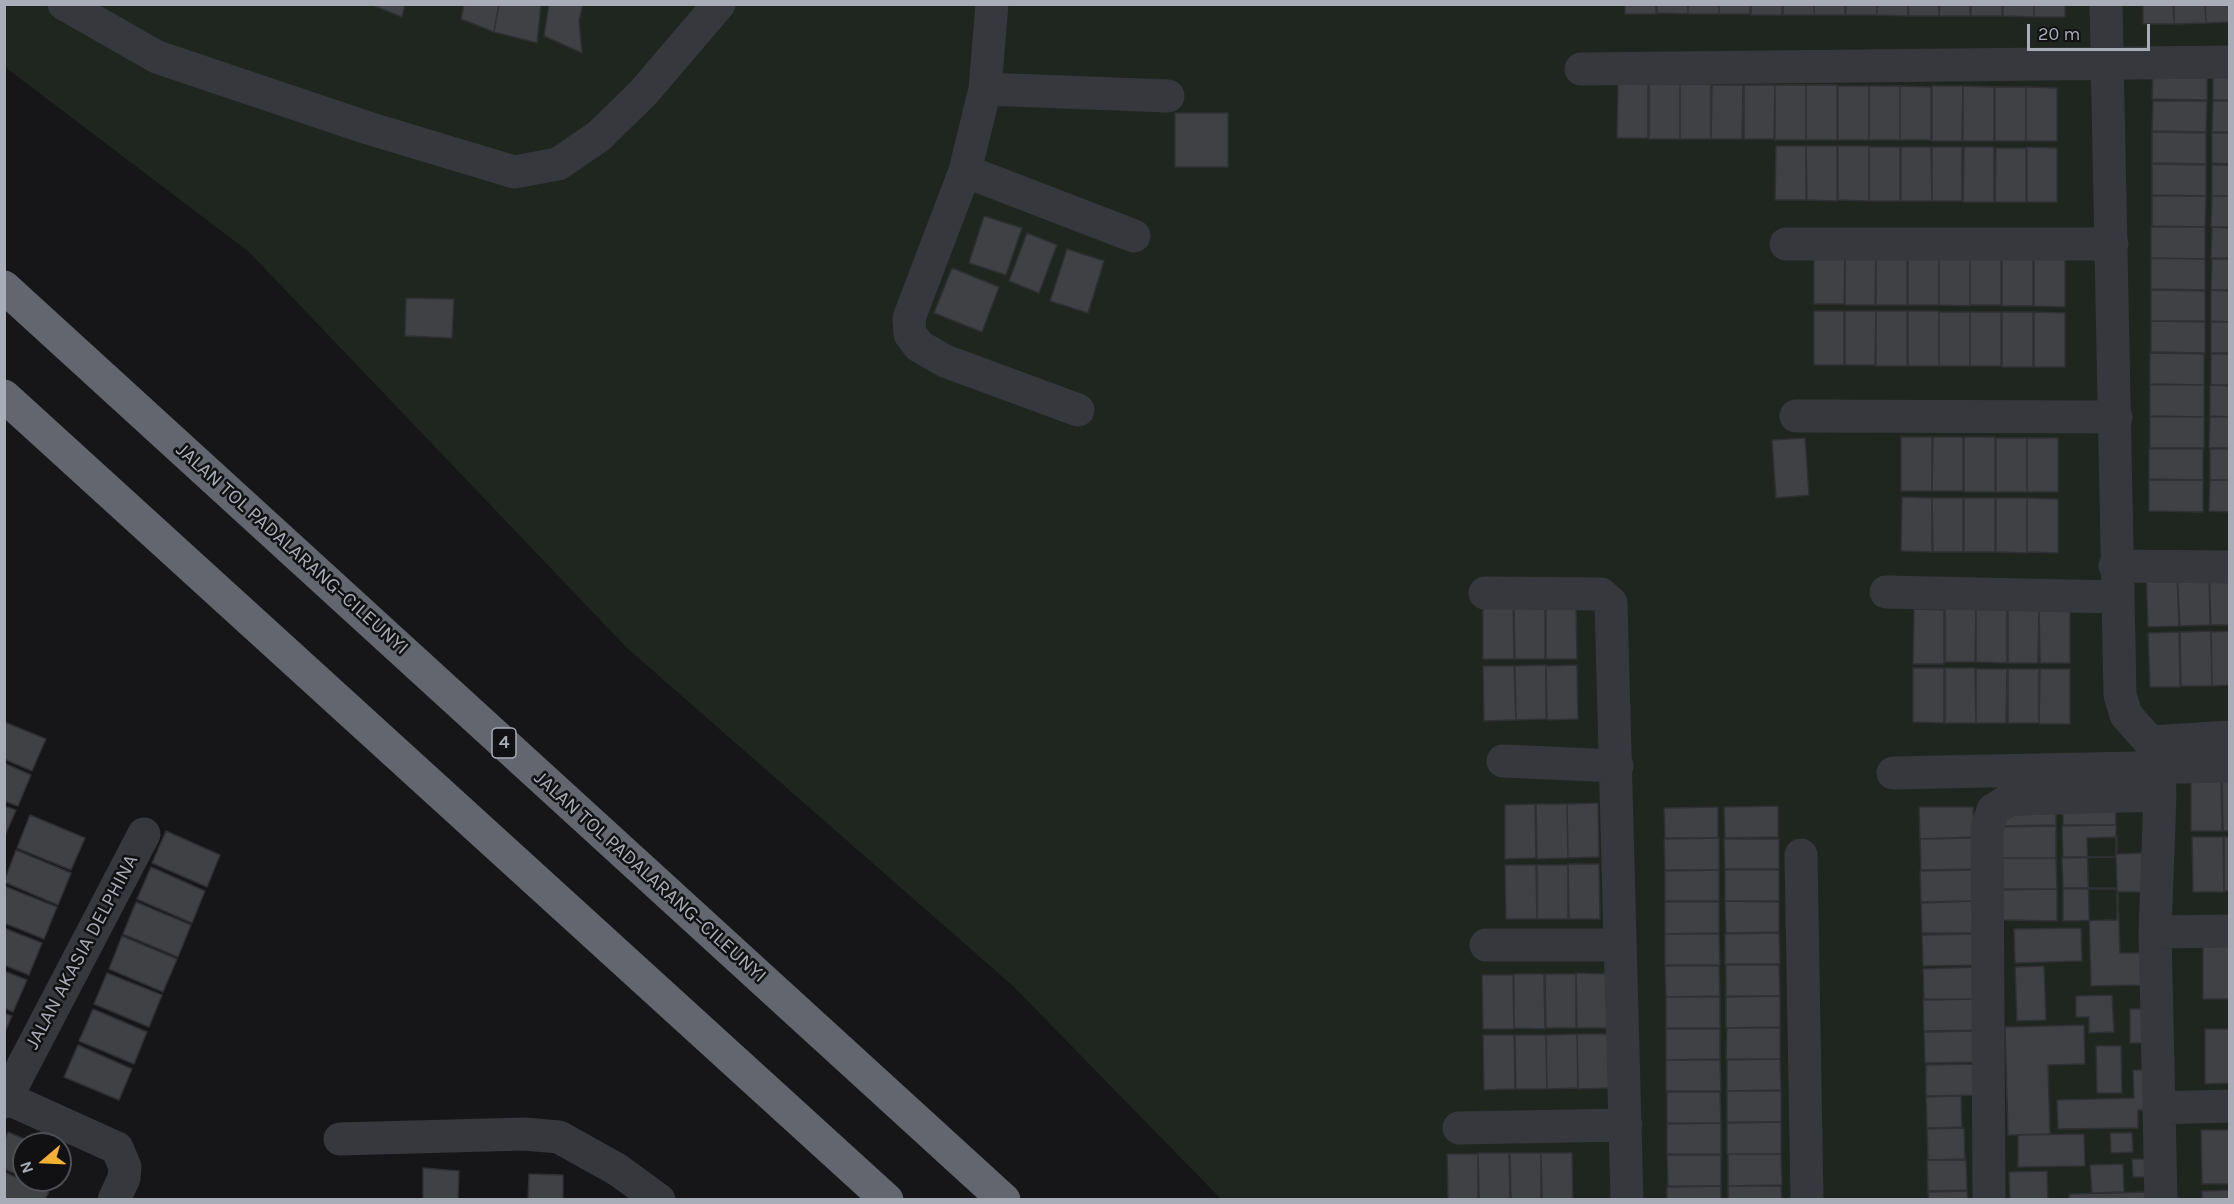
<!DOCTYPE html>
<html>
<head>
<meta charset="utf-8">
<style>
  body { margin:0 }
  #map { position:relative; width:2234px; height:1204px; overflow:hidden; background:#161618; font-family:Karla,sans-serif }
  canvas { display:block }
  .frame { position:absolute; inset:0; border:6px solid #a8adb8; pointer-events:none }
  .north { position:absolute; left:12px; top:1132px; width:60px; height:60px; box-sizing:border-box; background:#111113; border:2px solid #4d4f55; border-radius:50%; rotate:251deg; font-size:16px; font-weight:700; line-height:24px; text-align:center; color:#a8adb8 }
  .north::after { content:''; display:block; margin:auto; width:21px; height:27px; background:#f2b134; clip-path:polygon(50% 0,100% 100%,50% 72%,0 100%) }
  .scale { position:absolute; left:2027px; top:24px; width:123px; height:27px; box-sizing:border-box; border:3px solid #a8adb8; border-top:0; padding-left:8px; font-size:18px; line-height:21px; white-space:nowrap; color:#a8adb8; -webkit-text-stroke:4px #111113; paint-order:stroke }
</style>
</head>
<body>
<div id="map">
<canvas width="2234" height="1204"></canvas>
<div class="frame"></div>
<div class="north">N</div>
<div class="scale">20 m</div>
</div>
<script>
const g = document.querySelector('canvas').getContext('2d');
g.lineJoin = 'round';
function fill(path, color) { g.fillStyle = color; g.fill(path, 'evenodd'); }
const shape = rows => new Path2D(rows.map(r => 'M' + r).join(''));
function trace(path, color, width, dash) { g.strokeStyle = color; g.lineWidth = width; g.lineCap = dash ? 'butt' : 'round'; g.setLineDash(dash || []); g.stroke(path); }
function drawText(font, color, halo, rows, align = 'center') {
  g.font = font + ' Karla,sans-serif'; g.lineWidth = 5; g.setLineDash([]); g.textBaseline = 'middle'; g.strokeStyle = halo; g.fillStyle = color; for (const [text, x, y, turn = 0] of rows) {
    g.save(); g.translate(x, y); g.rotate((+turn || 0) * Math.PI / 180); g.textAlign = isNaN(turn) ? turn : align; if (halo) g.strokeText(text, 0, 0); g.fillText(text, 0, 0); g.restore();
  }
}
fill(shape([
  [4,5,2229,5,2229,1199,1221,1199,1013,986,627,648,249,252,5,67]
]), '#1e261f');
const building = shape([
  [370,4,405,4,402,17,370,4],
  [464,4,499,4,494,32,461,19,464,4],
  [499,4,541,4,537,43,494,32,499,4],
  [549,4,583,4,579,21,582,53,544,36,549,4],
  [1625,4,1656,4,1656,14,1625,14,1625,4],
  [1657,4,1688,4,1688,14,1657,13,1657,4],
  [1688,4,1719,4,1719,14,1688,14,1688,4],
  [1719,4,1750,4,1750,14,1719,14,1719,4],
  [1751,4,1782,4,1782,15,1751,15,1751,4],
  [1783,4,1814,4,1814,15,1783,15,1783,4],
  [1814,4,1845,4,1845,15,1814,15,1814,4],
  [1846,4,1877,4,1877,15,1846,15,1846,4],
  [1877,4,1908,4,1908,16,1877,15,1877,4],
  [1908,4,1939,4,1939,16,1909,16,1908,4],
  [1940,4,1970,4,1970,16,1939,16,1940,4],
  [1971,4,2002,4,2002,16,1971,16,1971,4],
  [2003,4,2034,4,2034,17,2003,16,2003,4],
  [2034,4,2065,4,2065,17,2034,17,2034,4],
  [2143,4,2173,4,2174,24,2143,24,2143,4],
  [2174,4,2205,4,2206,23,2174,24,2174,4],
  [2205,4,2230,4,2230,22,2206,23,2205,4],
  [2153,68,2207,69,2207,100,2152,99,2153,68],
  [2213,69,2230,69,2230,100,2213,100,2213,69],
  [1618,84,1648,84,1648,138,1617,138,1618,84],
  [1649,84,1680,84,1680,139,1649,139,1649,84],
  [1680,84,1711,84,1711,139,1680,139,1680,84],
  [1712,85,1743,85,1742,139,1711,139,1712,85],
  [1744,85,1775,85,1774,139,1744,139,1744,85],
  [1775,85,1806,85,1806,140,1775,140,1775,85],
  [1806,85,1837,85,1837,140,1806,140,1806,85],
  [1838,86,1869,86,1869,140,1838,140,1838,86],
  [1869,86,1900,86,1900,140,1869,140,1869,86],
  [1900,86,1931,87,1931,140,1900,140,1900,86],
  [1932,86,1963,86,1962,141,1932,141,1932,86],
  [1963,86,1994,87,1994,141,1963,141,1963,86],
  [1995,87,2026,87,2026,141,1995,141,1995,87],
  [2026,87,2057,88,2057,141,2026,141,2026,87],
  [2153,101,2207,101,2206,132,2152,131,2153,101],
  [2213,101,2230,101,2230,132,2212,132,2213,101],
  [1175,113,1228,113,1228,167,1175,167,1175,113],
  [2152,132,2206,133,2206,164,2152,163,2152,132],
  [2212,133,2230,133,2230,164,2212,163,2212,133],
  [1776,146,1806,146,1806,200,1775,200,1776,146],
  [1806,146,1837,146,1837,201,1807,200,1806,146],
  [1838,146,1869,146,1869,201,1838,200,1838,146],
  [1869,147,1900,147,1900,201,1869,201,1869,147],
  [1901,147,1931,147,1932,201,1901,201,1901,147],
  [1932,147,1962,147,1962,201,1932,201,1932,147],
  [1964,147,1994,147,1994,202,1963,202,1964,147],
  [2027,147,2057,148,2057,202,2027,202,2027,147],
  [1996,148,2026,148,2026,202,1995,202,1996,148],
  [2152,164,2206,165,2206,196,2152,195,2152,164],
  [2212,165,2230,165,2230,196,2212,196,2212,165],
  [2152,196,2206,196,2205,227,2152,226,2152,196],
  [2212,196,2230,196,2230,227,2211,227,2212,196],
  [984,216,1022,228,1006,275,969,263,984,216],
  [2151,227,2205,227,2205,259,2151,258,2151,227],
  [2212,227,2230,228,2230,258,2211,258,2212,227],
  [1027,233,1057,245,1039,293,1009,281,1027,233],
  [1067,249,1104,261,1088,313,1050,301,1067,249],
  [1814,250,1845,250,1844,304,1814,304,1814,250],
  [1845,250,1876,250,1875,305,1845,305,1845,250],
  [1876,250,1907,250,1907,305,1876,305,1876,250],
  [1908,251,1939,251,1939,305,1908,305,1908,251],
  [1939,251,1970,251,1970,306,1939,305,1939,251],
  [2002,251,2033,252,2033,306,2002,306,2002,251],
  [1970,252,2001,252,2001,305,1970,305,1970,252],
  [2034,252,2065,252,2065,307,2034,306,2034,252],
  [2151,258,2205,259,2205,290,2151,289,2151,258],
  [2212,259,2230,259,2230,290,2211,290,2212,259],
  [952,268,999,287,982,332,934,313,952,268],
  [2151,290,2205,291,2205,321,2151,321,2151,290],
  [2211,290,2230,291,2230,322,2211,321,2211,290],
  [406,298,454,299,452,338,405,336,406,298],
  [1814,311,1844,311,1844,365,1814,365,1814,311],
  [1845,311,1876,311,1875,365,1845,365,1845,311],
  [1876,311,1907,311,1907,366,1876,366,1876,311],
  [1908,311,1939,311,1939,366,1908,366,1908,311],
  [1939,312,1970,312,1970,366,1939,366,1939,312],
  [1970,312,2001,312,2001,366,1970,366,1970,312],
  [2002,312,2033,312,2033,367,2002,367,2002,312],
  [2034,312,2065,313,2065,367,2034,367,2034,312],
  [2151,321,2205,322,2205,353,2151,352,2151,321],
  [2211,322,2230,322,2230,353,2211,353,2211,322],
  [2150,353,2204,354,2204,385,2150,384,2150,353],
  [2211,354,2230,354,2230,385,2211,385,2211,354],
  [2150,385,2204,385,2204,417,2150,416,2150,385],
  [2210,385,2230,386,2230,417,2210,416,2210,385],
  [2150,417,2204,417,2204,448,2150,448,2150,417],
  [2210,417,2230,417,2230,448,2209,448,2210,417],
  [1901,437,1932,437,1932,491,1901,491,1901,437],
  [1933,437,1963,437,1963,491,1932,491,1933,437],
  [1964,437,1995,437,1995,492,1964,492,1964,437],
  [1805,438,1809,495,1776,498,1772,440,1805,438],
  [1996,438,2027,438,2027,492,1996,492,1996,438],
  [2027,438,2058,438,2058,492,2027,492,2027,438],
  [2149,449,2203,449,2203,480,2149,479,2149,449],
  [2210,449,2230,449,2230,480,2210,480,2210,449],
  [2149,480,2203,480,2203,512,2149,511,2149,480],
  [2210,480,2230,480,2230,512,2209,511,2210,480],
  [1902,497,1932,498,1932,552,1901,551,1902,497],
  [1932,498,1963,498,1963,552,1933,552,1932,498],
  [1964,498,1995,498,1995,552,1964,552,1964,498],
  [1996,498,2027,498,2027,553,1996,552,1996,498],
  [2027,498,2058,499,2058,553,2027,552,2027,498],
  [2230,570,2230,625,2211,625,2209,571,2230,570],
  [2209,571,2210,625,2180,626,2177,572,2209,571],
  [2146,572,2177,572,2179,626,2148,627,2146,572],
  [1576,604,1577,659,1546,659,1546,605,1576,604],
  [1483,605,1513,605,1514,659,1483,659,1483,605],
  [1514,605,1545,605,1545,659,1515,659,1514,605],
  [1945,608,1976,608,1975,662,1945,662,1945,608],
  [1976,608,2007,608,2007,663,1976,662,1976,608],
  [2008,608,2039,609,2038,663,2008,663,2008,608],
  [2039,608,2070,609,2070,663,2040,663,2039,608],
  [1914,609,1944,610,1944,664,1913,664,1914,609],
  [2211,631,2212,686,2181,686,2180,632,2211,631],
  [2230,631,2230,685,2212,686,2211,632,2230,631],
  [2179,632,2180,687,2150,687,2148,633,2179,632],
  [1546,665,1546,719,1516,720,1515,666,1546,665],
  [1577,665,1578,719,1547,720,1546,666,1577,665],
  [1483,666,1514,666,1516,720,1484,721,1483,666],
  [1913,668,1944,668,1944,723,1913,722,1913,668],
  [1945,668,1975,668,1976,723,1945,723,1945,668],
  [1976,669,2007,669,2006,723,1976,723,1976,669],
  [2008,669,2039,669,2039,723,2008,723,2008,669],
  [2040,669,2070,669,2070,724,2039,724,2040,669],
  [4,722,46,739,32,771,4,759,4,722],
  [4,763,31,775,18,806,4,801,4,763],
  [2221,776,2222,831,2191,831,2191,777,2221,776],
  [2222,777,2230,777,2230,831,2223,831,2222,777],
  [2115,797,2116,825,2063,825,2063,799,2115,797],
  [2056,801,2056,825,2002,826,2005,804,2056,801],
  [1598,803,1599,857,1568,858,1567,804,1598,803],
  [1535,804,1536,858,1505,859,1505,805,1535,804],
  [1536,804,1567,804,1568,858,1537,859,1536,804],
  [4,806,16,810,4,838,4,806],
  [1778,806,1778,837,1725,838,1724,807,1778,806],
  [1718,807,1718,838,1665,838,1664,808,1718,807],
  [1919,807,1973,807,1974,837,1920,839,1919,807],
  [30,815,85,838,71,870,17,848,30,815],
  [2116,825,2116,857,2063,857,2062,826,2116,825],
  [2056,826,2056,858,2002,858,2002,827,2056,826],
  [166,831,220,855,207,887,152,863,166,831],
  [2117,837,2117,854,2143,853,2144,892,2118,892,2120,953,2144,953,2144,985,2091,986,2087,838,2117,837],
  [2192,837,2223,837,2224,892,2193,892,2192,837],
  [2224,837,2230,837,2230,891,2224,891,2224,837],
  [1719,838,1719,870,1665,870,1664,839,1719,838],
  [1974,838,1974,869,1921,870,1920,839,1974,838],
  [1724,839,1779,839,1779,869,1725,869,1724,839],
  [16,850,71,873,58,905,4,882,16,850],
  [2116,857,2117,888,2063,888,2062,858,2116,857],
  [2002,858,2056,858,2057,889,2003,889,2002,858],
  [1568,864,1599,864,1600,919,1569,919,1568,864],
  [1505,865,1536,865,1537,919,1506,919,1505,865],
  [1537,865,1568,865,1568,919,1537,919,1537,865],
  [151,867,205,891,192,923,137,899,151,867],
  [1719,870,1719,901,1665,901,1665,871,1719,870],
  [1725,870,1779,870,1779,901,1725,901,1725,870],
  [1975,870,1975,901,1921,902,1920,871,1975,870],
  [4,886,57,907,44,939,4,923,4,886],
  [2057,889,2057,921,2003,920,2002,890,2057,889],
  [2063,889,2117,889,2117,920,2063,921,2063,889],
  [1725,901,1779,902,1779,932,1726,933,1725,901],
  [1975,901,1976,933,1922,933,1921,903,1975,901],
  [136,902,191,925,178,957,123,934,136,902],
  [1665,902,1719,902,1719,933,1665,934,1665,902],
  [4,928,42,943,29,975,4,965,4,928],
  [2081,928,2082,961,2015,963,2014,929,2081,928],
  [1779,933,1780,964,1725,964,1725,934,1779,933],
  [1665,934,1719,934,1720,965,1665,965,1665,934],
  [1976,934,1976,965,1923,966,1922,935,1976,934],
  [122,936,177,959,163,992,109,969,122,936],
  [2203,945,2230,945,2230,999,2203,999,2203,945],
  [1726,965,1779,965,1780,996,1726,996,1726,965],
  [1665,966,1719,966,1720,996,1666,997,1665,966],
  [2044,966,2046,1020,2017,1021,2015,967,2044,966],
  [1977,967,1977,999,1924,999,1923,969,1977,967],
  [4,971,27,980,13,1012,4,1008,4,971],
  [107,973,162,995,149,1027,94,1004,107,973],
  [1576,973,1607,974,1608,1028,1577,1028,1576,973],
  [1514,974,1544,974,1545,1029,1514,1028,1514,974],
  [1545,974,1576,974,1576,1028,1546,1028,1545,974],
  [1482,975,1513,975,1514,1029,1483,1029,1482,975],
  [2112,995,2114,1032,2089,1033,2089,1017,2076,1017,2076,996,2112,995],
  [1780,996,1780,1027,1726,1028,1726,997,1780,996],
  [1666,997,1720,997,1720,1028,1666,1028,1666,997],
  [1977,999,1978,1030,1924,1031,1923,1000,1977,999],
  [93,1009,147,1032,134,1064,79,1041,93,1009],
  [2130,1009,2154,1009,2154,1043,2130,1043,2130,1009],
  [4,1013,12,1016,4,1034,4,1013],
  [2084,1025,2085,1064,2048,1065,2050,1134,2008,1135,2005,1027,2084,1025],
  [1727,1028,1780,1028,1780,1059,1726,1059,1727,1028],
  [1666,1029,1720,1029,1720,1059,1666,1060,1666,1029],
  [2205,1029,2230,1029,2230,1083,2205,1084,2205,1029],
  [1978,1031,1979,1062,1925,1063,1924,1032,1978,1031],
  [1577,1034,1578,1088,1547,1089,1546,1035,1577,1034],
  [1577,1034,1608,1034,1609,1088,1578,1089,1577,1034],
  [1483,1035,1514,1035,1515,1089,1484,1090,1483,1035],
  [1515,1035,1546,1035,1547,1089,1516,1089,1515,1035],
  [78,1045,132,1069,119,1100,64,1077,78,1045],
  [2096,1046,2121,1046,2122,1093,2097,1093,2096,1046],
  [1780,1059,1781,1090,1727,1091,1727,1060,1780,1059],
  [1666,1060,1720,1060,1721,1091,1666,1091,1666,1060],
  [1980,1064,1980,1095,1926,1096,1926,1065,1980,1064],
  [2133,1070,2153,1070,2153,1110,2138,1110,2138,1128,2058,1129,2057,1100,2134,1098,2133,1070],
  [1727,1091,1781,1091,1781,1122,1727,1122,1727,1091],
  [1667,1092,1720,1092,1721,1123,1667,1123,1667,1092],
  [1961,1096,1962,1127,1927,1128,1926,1097,1961,1096],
  [1781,1122,1781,1154,1727,1154,1727,1123,1781,1122],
  [1721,1123,1721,1154,1667,1154,1667,1124,1721,1123],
  [1964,1128,1965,1159,1928,1160,1927,1129,1964,1128],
  [2201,1130,2230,1130,2230,1184,2202,1184,2201,1130],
  [8,1132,36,1144,24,1144,24,1177,4,1169,4,1141,8,1132],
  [2110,1133,2132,1133,2133,1152,2111,1153,2110,1133],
  [2084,1134,2085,1166,2018,1167,2018,1135,2084,1134],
  [1478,1153,1509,1153,1510,1200,1479,1200,1478,1153],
  [1510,1153,1541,1153,1541,1200,1511,1200,1510,1153],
  [1541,1153,1572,1153,1573,1200,1542,1200,1541,1153],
  [1447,1154,1478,1154,1478,1200,1448,1200,1447,1154],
  [1728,1154,1781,1154,1782,1185,1728,1186,1728,1154],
  [1667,1155,1721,1155,1721,1186,1668,1186,1667,1155],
  [2132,1159,2150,1159,2151,1177,2133,1177,2132,1159],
  [1927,1160,1966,1160,1967,1190,1928,1191,1927,1160],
  [2123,1164,2124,1192,2092,1193,2090,1165,2123,1164],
  [423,1168,459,1171,458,1200,423,1200,423,1168],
  [2047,1171,2048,1200,2010,1200,2009,1172,2047,1171],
  [4,1172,49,1191,45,1200,4,1200,4,1172],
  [529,1174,563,1175,563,1200,528,1200,529,1174],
  [32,1180,53,1180,50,1187,32,1180],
  [1721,1186,1721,1200,1667,1200,1667,1187,1721,1186],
  [1728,1186,1781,1186,1782,1200,1728,1200,1728,1186],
  [2230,1190,2230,1200,2202,1200,2202,1191,2230,1190],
  [1967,1191,1968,1200,1929,1200,1928,1192,1967,1191],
  [2147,1192,2147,1200,2069,1200,2069,1194,2147,1192]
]);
fill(building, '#404145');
trace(building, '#303034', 1.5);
trace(shape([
  [64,4,157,57,368,128,514,172,558,164,599,136,643,93,719,4],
  [992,4,985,89,965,171,909,318,910,334,919,346,945,361,1078,410],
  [2106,4,2120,695,2126,715,2150,742,2230,737],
  [1581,69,2230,62],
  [985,89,1168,96],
  [965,171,1134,236],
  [1786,244,2112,244],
  [1796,416,2116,417],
  [2115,566,2230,567],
  [1886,592,2117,597],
  [1485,593,1601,594,1611,603,1627,1200],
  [2150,742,2159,767,2160,795,2155,932,2161,1200],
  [1503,761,1617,766],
  [1893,773,2230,766],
  [1801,855,1807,1200],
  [2155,932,2230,931],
  [1486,945,1618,945],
  [4,1097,117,1148,125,1167,124,1178,114,1200],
  [4,1102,144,834],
  [2159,1108,2230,1106],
  [1459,1128,1626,1125],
  [340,1139,524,1134,559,1137,618,1170,659,1200],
  [1989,1200,1987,828,1993,810,2009,800,2023,799,2160,795]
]), '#37383d', 33);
trace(shape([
  [4,287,1004,1200],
  [4,396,887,1200]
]), '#63666e', 33);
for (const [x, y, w] of [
  [504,743,24]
]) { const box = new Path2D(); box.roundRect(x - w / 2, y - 15, w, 30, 4.5); g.fillStyle = '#111113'; g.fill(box); trace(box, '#a8adb8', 1.5); }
drawText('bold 18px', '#a8adb8', null, [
  ["4",504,743]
]);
drawText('20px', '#a8adb8', '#111113', [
  ["JALAN TOL PADALARANG–CILEUNYI",292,549,42],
  ["JALAN TOL PADALARANG–CILEUNYI",650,877,42],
  ["JALAN AKASIA DELPHINA",82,952,-62]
]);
</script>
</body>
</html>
